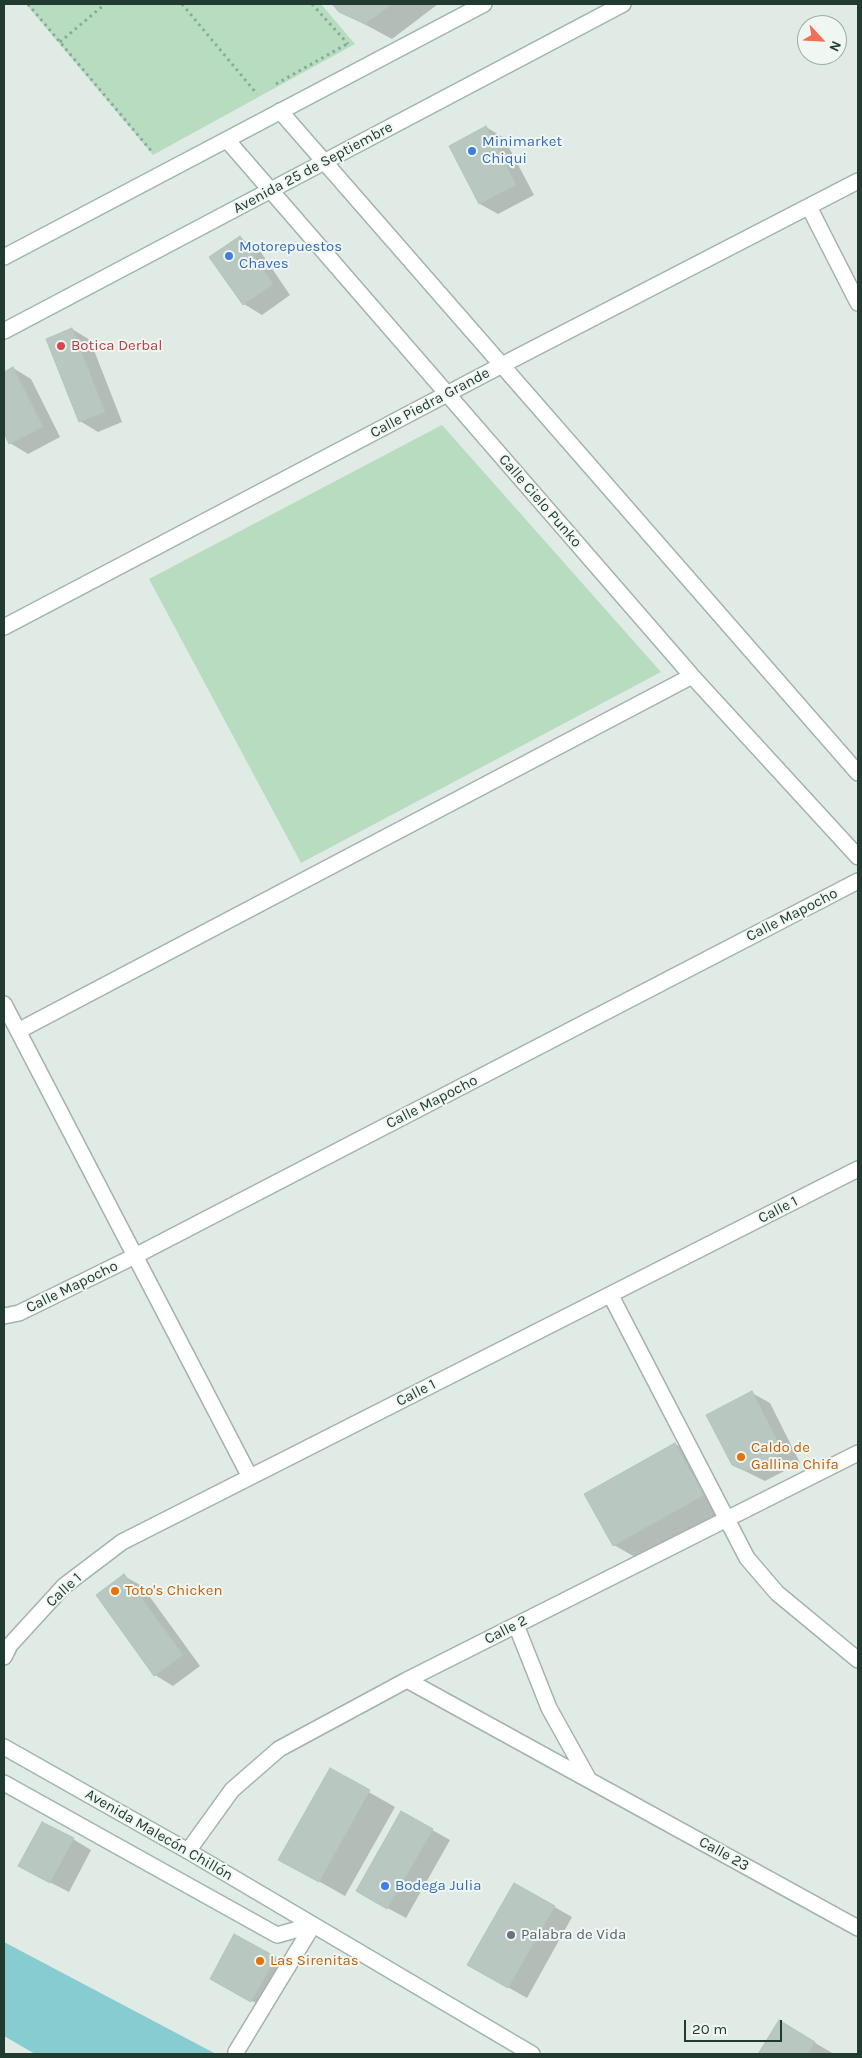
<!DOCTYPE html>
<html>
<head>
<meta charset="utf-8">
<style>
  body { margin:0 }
  #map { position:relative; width:862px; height:2058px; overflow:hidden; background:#e0ebe5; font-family:Karla,sans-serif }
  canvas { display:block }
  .frame { position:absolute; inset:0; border:5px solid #213b31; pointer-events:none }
  .north { position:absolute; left:797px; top:15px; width:50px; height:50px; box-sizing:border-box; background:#f0f7f3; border:1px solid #9daca5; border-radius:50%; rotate:115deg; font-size:14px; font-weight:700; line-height:20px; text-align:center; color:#213b31 }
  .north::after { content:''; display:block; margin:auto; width:18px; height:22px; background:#f26e57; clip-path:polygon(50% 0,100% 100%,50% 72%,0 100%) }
  .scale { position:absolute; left:684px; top:2020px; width:98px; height:22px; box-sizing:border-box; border:2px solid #213b31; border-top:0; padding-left:6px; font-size:15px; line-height:18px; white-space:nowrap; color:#213b31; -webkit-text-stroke:4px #f0f7f3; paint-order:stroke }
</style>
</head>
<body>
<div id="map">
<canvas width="862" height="2058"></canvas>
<div class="frame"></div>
<div class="north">N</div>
<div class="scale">20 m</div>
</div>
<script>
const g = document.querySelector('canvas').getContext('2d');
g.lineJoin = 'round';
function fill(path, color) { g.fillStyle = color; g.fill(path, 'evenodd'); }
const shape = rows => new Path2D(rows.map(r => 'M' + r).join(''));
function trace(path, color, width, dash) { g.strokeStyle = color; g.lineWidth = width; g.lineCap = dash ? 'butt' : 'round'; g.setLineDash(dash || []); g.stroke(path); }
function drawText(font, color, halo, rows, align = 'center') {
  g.font = font + ' Karla,sans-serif'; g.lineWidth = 4; g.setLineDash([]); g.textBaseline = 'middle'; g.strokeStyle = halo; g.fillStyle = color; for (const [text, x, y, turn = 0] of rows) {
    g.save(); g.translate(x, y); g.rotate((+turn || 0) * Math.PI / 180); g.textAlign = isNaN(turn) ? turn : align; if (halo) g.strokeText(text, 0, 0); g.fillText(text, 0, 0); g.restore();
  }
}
fill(shape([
  [26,4,321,4,355,44,153,155],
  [442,425,661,672,301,863,149,579]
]), '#b8dcbf');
fill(shape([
  [4,1942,216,2054,35,2054,4,2036]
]), '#87ccd0');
fill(shape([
  [334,4,438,4,392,39,340,11],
  [486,127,504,138,534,195,498,214,480,204,450,146],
  [240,238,258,248,290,295,262,315,244,304],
  [72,329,90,340,122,422,98,432,80,421],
  [13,368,31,379,60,437,28,454,10,443,4,430,4,373],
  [752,1393,770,1403,800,1463,765,1481,733,1465],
  [675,1444,701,1459,729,1510,640,1560,614,1545],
  [124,1576,142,1586,200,1666,173,1686,155,1675],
  [330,1770,395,1807,345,1896,306,1874],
  [402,1813,450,1840,406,1918,373,1900],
  [73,1839,91,1850,69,1892,38,1876],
  [514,1884,572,1917,527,1998,469,1965],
  [235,1935,293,1969,270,2011,212,1978],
  [779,2022,805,2037,834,2054,760,2054]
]), '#0003');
const building = shape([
  [332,4,392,4,365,24,339,12,332,4],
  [486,126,516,185,479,204,449,146,486,126],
  [240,236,273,284,243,305,209,257,240,236],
  [72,328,105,412,79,422,46,339,72,328],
  [13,367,43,427,9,444,4,433,4,372,13,367],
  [752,1391,783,1452,746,1471,732,1465,706,1415,752,1391],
  [675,1443,704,1495,613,1546,584,1494,675,1443],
  [124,1574,183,1655,154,1676,96,1595,124,1574],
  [330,1768,370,1790,319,1882,278,1860,330,1768],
  [401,1811,433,1829,387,1909,356,1891,401,1811],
  [42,1822,74,1838,50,1883,18,1866,42,1822],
  [514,1883,555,1906,508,1988,467,1965,514,1883],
  [234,1934,276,1957,251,2002,210,1979,234,1934],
  [779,2020,815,2042,808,2054,758,2054,779,2020]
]);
fill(building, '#b8c8c0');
trace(building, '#b2c4bb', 1);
const street = shape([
  [280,111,858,773],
  [227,140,692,676,858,857],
  [809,207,858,303],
  [4,627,502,365,858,181],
  [4,1004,250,1477],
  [18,1031,692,676],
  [611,1296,747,1558,777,1593,858,1660],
  [4,1316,19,1313,135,1256,858,881],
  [516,1625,549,1708,589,1780],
  [4,1657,10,1645,64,1586,122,1542,858,1169],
  [407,1680,858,1928],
  [188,1851,232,1790,279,1749,407,1680,858,1453],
  [236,2052,313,1925]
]);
const secondary = shape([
  [4,257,484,4],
  [4,331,623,4],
  [4,1747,188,1851,532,2054],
  [4,1783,277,1935,313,1925]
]);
trace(street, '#a3b3ab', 18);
trace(secondary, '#9fb6ac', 18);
trace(shape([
  [28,4,153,153],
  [182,4,257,94],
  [312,4,348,44],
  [60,42,105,4],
  [276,84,347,44]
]), '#80ae9b', 3, [2.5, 4]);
trace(street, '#fff', 15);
trace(secondary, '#fff', 15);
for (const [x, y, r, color] of [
  [472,151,5,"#3f7fe0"],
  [229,256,5,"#3f7fe0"],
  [61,346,5,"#e0444e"],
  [741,1457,5,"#e8710a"],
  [115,1591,5,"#e8710a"],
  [385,1886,5,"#3f7fe0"],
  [511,1935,5,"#6b7280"],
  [260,1961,5,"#e8710a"]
]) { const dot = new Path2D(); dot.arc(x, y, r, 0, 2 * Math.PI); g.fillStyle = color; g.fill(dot); trace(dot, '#f0f7f3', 2); }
drawText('15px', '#366cbe', '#f0f7f3', [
  ["Minimarket",482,142],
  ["Chiqui",482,159],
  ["Motorepuestos",239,247],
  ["Chaves",239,264],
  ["Bodega Julia",395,1886]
], 'left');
drawText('15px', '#213b31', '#f0f7f3', [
  ["Avenida 25 de Septiembre",313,168,-28],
  ["Calle Piedra Grande",430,403,-28],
  ["Calle Cielo Punko",540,501,49],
  ["Calle Mapocho",792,915,-27],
  ["Calle Mapocho",432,1102,-27],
  ["Calle 1",778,1210,-27],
  ["Calle Mapocho",72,1287,-26],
  ["Calle 1",416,1393,-27],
  ["Calle 1",64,1590,-43],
  ["Calle 2",506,1630,-27],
  ["Avenida Malecón Chillón",159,1835,30],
  ["Calle 23",724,1854,29]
]);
drawText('15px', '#be3a42', '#f0f7f3', [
  ["Botica Derbal",71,346]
], 'left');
drawText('15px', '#c56008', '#f0f7f3', [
  ["Caldo de",751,1448],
  ["Gallina Chifa",751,1465],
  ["Toto's Chicken",125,1591],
  ["Las Sirenitas",270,1961]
], 'left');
drawText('15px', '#5b616d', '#f0f7f3', [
  ["Palabra de Vida",521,1935]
], 'left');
</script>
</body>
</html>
